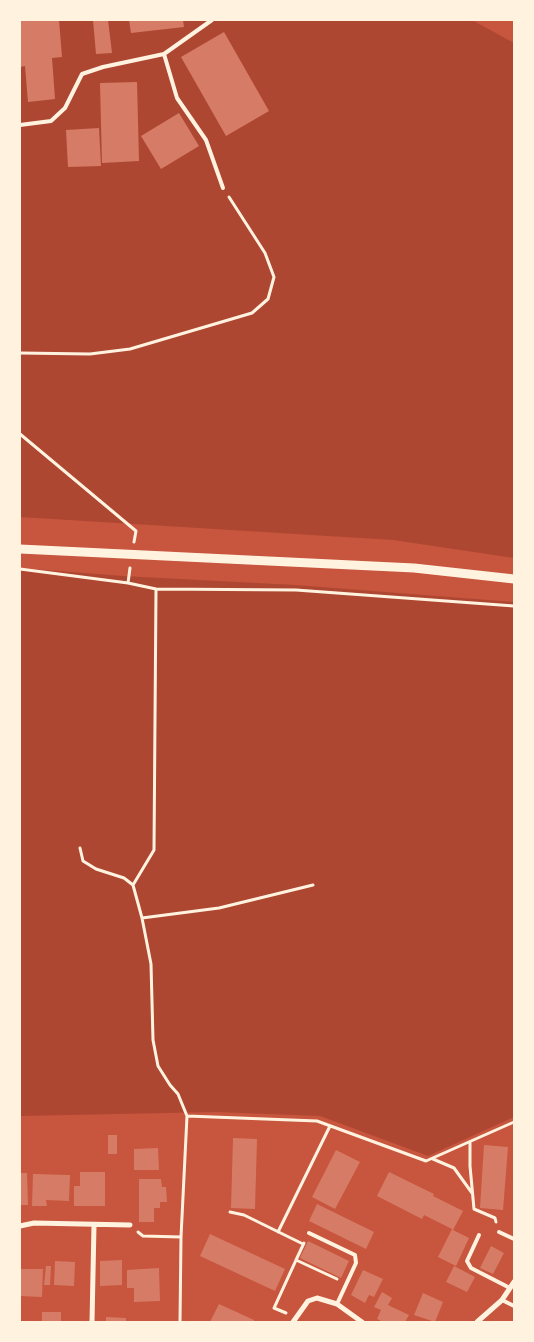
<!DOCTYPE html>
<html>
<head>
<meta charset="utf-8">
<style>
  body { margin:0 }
  #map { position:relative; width:534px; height:1342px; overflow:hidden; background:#c8553d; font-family:Manrope,sans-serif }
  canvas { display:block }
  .frame { position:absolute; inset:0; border:21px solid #fff3e0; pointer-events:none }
</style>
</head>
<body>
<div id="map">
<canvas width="534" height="1342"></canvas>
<div class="frame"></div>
</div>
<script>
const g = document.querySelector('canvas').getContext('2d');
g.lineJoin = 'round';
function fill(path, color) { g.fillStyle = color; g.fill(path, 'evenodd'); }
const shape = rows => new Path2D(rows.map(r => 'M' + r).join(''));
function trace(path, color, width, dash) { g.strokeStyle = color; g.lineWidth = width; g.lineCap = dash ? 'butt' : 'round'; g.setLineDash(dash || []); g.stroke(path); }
fill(shape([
  [20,20,472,20,514,43,514,558,393,540,20,517],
  [20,568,123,576,295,585,514,602,514,1117,428,1156,320,1116,216,1112,20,1116]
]), '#ae4732');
fill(shape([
  [20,20,59,20,62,57,52,58,55,99,28,102,25,66,20,67],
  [93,20,108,20,112,53,96,54],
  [129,20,183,20,184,27,131,33],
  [224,32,269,111,226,136,181,57],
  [137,82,139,161,102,163,100,83],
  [179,113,199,146,161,169,141,136],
  [99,128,101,166,68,167,66,130],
  [108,1135,117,1135,117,1154,108,1154],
  [233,1138,257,1139,255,1209,231,1208],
  [484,1145,508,1147,503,1210,480,1208],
  [158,1148,159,1170,134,1170,134,1149],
  [336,1150,360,1162,335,1209,312,1197],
  [80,1172,105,1172,105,1206,74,1206,74,1186,80,1186],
  [389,1172,434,1194,433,1196,463,1211,453,1230,469,1238,456,1266,438,1257,452,1229,424,1215,422,1219,377,1196],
  [20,1173,27,1173,28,1205,20,1205],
  [33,1174,70,1175,69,1201,46,1200,47,1206,32,1206],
  [139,1179,161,1179,162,1187,166,1187,167,1202,160,1202,160,1208,154,1208,154,1222,139,1222],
  [317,1204,374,1232,366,1249,309,1221],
  [210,1234,285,1269,275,1291,200,1256],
  [308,1241,349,1261,341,1278,300,1258],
  [491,1246,504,1253,493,1274,480,1268],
  [122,1260,122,1285,100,1286,100,1261],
  [55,1261,75,1262,74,1286,54,1285],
  [46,1266,51,1266,50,1285,44,1285],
  [454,1266,475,1277,467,1292,446,1282],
  [159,1268,160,1301,134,1302,134,1288,127,1288,127,1270],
  [20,1269,43,1269,42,1297,20,1296],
  [363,1270,383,1279,374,1297,369,1295,365,1303,351,1295],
  [382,1292,392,1298,388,1305,409,1315,405,1322,383,1322,377,1319,381,1310,374,1307],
  [423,1293,443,1302,435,1322,414,1315],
  [219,1304,254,1320,254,1322,210,1322],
  [42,1312,61,1312,61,1322,42,1322],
  [106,1317,126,1318,126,1322,106,1322]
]), '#d67c66');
trace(shape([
  [20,353,90,354,130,349,252,313,268,299,274,277,265,253,229,197],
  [20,434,136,531,134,542],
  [130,568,128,583,156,589,154,850,133,885],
  [20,569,128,583],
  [156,589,296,590,514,606],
  [80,848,83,861,96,869,124,878,133,885,142,918,151,964,153,1040,158,1066,170,1085,178,1094,187,1116,181,1237,180,1322],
  [142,918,219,908,313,885],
  [187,1116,317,1121,426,1161,514,1122],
  [470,1142,470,1166,474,1209,495,1218,496,1222],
  [433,1159,454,1168,472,1193],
  [230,1212,244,1215,303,1244],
  [138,1232,143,1236,181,1237],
  [278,1232,330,1126],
  [304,1243,296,1260,337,1279],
  [286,1313,274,1308,296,1260]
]), '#fff3e0', 3);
trace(shape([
  [164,54,177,98,206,140,223,188],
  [20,125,51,121,65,108,82,74,103,67,164,54,212,20],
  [499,1232,514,1239],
  [309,1233,355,1255,356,1263,337,1304],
  [479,1235,467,1261,471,1268,510,1288],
  [502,1300,514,1306]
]), '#fff3e0', 4);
trace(shape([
  [20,1226,34,1223,130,1225],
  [92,1322,94,1225],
  [293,1322,308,1301,317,1298,337,1304,362,1322],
  [477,1322,502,1300,514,1282]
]), '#fff3e0', 5);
trace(shape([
  [20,549,414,568,514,579]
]), '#fff3e0', 9);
</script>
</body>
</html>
